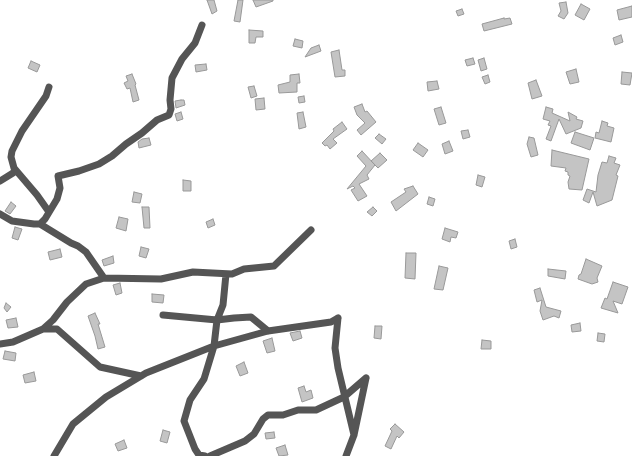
<!DOCTYPE html>
<html>
<head>
<meta charset="utf-8">
<style>
  body { margin:0 }
  canvas { display:block; background:#fff }
</style>
</head>
<body>
<canvas width="632" height="456"></canvas>
<script>
const g = document.querySelector('canvas').getContext('2d');
g.lineJoin = 'round';
function fill(path, color) { g.fillStyle = color; g.fill(path, 'evenodd'); }
const shape = rows => new Path2D(rows.map(r => 'M' + r).join(''));
function trace(path, color, width, dash) { g.strokeStyle = color; g.lineWidth = width; g.lineCap = dash ? 'butt' : 'round'; g.setLineDash(dash || []); g.stroke(path); }
const building = shape([
  [207,0,214,0,217,11,212,14,207,0],
  [238,0,243,0,240,22,234,21,238,0],
  [253,0,273,0,273,1,256,7,253,0],
  [566,2,568,13,564,19,558,16,561,11,559,3,566,2],
  [581,4,590,9,584,20,575,15,581,4],
  [632,6,632,17,619,20,617,10,632,6],
  [462,9,464,14,458,16,456,11,462,9],
  [504,18,504,19,510,18,512,24,484,31,482,24,504,18],
  [249,30,263,31,263,37,256,37,255,43,249,43,249,30],
  [621,35,623,42,615,45,613,38,621,35],
  [295,39,303,41,302,48,293,46,295,39],
  [319,45,321,51,305,57,311,48,319,45],
  [339,50,342,70,345,70,345,76,335,77,331,52,339,50],
  [473,58,475,64,467,66,465,60,473,58],
  [484,58,487,69,481,71,478,60,484,58],
  [31,61,40,65,37,72,28,68,31,61],
  [206,64,207,70,196,72,195,65,206,64],
  [576,69,579,82,570,84,566,72,576,69],
  [622,72,632,73,630,85,621,84,622,72],
  [132,74,136,84,135,85,139,100,133,102,130,88,127,89,124,83,128,81,126,76,132,74],
  [299,74,300,83,297,83,297,92,279,93,278,85,290,82,290,75,299,74],
  [488,75,490,82,485,84,482,77,488,75],
  [536,80,542,96,532,99,528,83,536,80],
  [437,81,439,89,428,91,427,82,437,81],
  [254,86,257,96,251,98,248,87,254,86],
  [304,96,305,102,299,103,298,97,304,96],
  [264,98,265,109,256,110,255,99,264,98],
  [181,100,184,100,185,105,176,108,175,101,181,100],
  [362,104,365,112,367,111,376,122,361,135,357,130,365,123,357,115,354,107,362,104],
  [441,107,446,123,439,125,434,109,441,107],
  [546,107,553,109,552,113,570,121,568,112,577,117,576,119,583,121,581,128,566,134,559,119,551,141,546,139,551,126,548,125,550,121,543,119,546,107],
  [181,112,183,119,177,121,175,114,181,112],
  [303,112,306,127,299,129,297,113,303,112],
  [602,121,608,123,607,126,614,128,611,142,595,138,596,132,599,133,602,121],
  [342,122,347,129,333,139,337,143,330,149,327,145,325,146,322,143,334,131,333,129,342,122],
  [468,130,470,137,463,139,461,131,468,130],
  [575,132,594,138,590,150,571,143,575,132],
  [379,134,386,139,382,144,375,138,379,134],
  [529,137,534,138,538,155,531,157,527,144,529,137],
  [149,138,151,145,139,148,138,142,142,139,149,138],
  [449,141,453,151,445,154,442,144,449,141],
  [418,143,428,150,423,157,413,150,418,143],
  [552,150,589,159,582,190,569,189,568,182,570,176,568,175,568,172,565,171,566,168,551,166,552,150],
  [362,151,375,165,367,175,369,179,359,184,367,196,358,201,351,190,355,188,353,186,347,189,366,166,357,156,362,151],
  [380,153,387,160,378,168,371,161,380,153],
  [609,156,616,158,614,163,620,165,616,175,618,176,612,200,597,206,593,192,589,203,583,200,587,189,596,192,598,175,602,162,607,163,609,156],
  [478,175,485,177,482,187,476,185,478,175],
  [183,180,191,181,191,191,183,191,183,180],
  [413,186,418,194,396,211,391,202,406,192,404,189,413,186],
  [134,192,142,194,140,203,132,202,134,192],
  [429,197,435,199,433,206,427,204,429,197],
  [11,202,16,206,10,214,5,211,11,202],
  [142,207,149,207,150,228,144,228,142,207],
  [373,207,377,211,372,216,367,212,373,207],
  [119,217,128,219,126,231,116,228,119,217],
  [213,219,215,225,208,228,206,222,213,219],
  [15,227,22,229,18,240,12,238,15,227],
  [445,228,458,232,456,238,451,237,450,242,442,239,445,228],
  [515,239,517,247,511,249,509,241,515,239],
  [141,247,149,249,146,258,139,256,141,247],
  [60,249,62,257,50,260,48,252,60,249],
  [406,253,416,253,415,279,405,278,406,253],
  [113,256,114,263,104,266,102,260,113,256],
  [586,259,602,266,597,278,598,282,592,284,578,279,579,275,581,274,586,259],
  [439,266,448,268,443,290,434,289,439,266],
  [548,269,566,271,565,279,548,276,548,269],
  [613,282,628,287,622,304,613,301,618,313,601,308,605,298,607,299,613,282],
  [120,283,122,293,116,295,113,285,120,283],
  [540,288,546,307,561,311,559,318,554,316,543,320,540,311,542,300,537,302,534,290,540,288],
  [152,294,164,295,163,303,152,302,152,294],
  [6,303,11,307,7,312,4,308,6,303],
  [95,313,100,324,98,324,105,347,98,349,95,336,88,316,95,313],
  [16,318,18,327,8,328,6,320,16,318],
  [580,323,581,331,572,332,571,325,580,323],
  [375,326,382,326,381,339,374,338,375,326],
  [300,331,302,338,293,341,290,333,300,331],
  [598,333,605,334,604,342,597,341,598,333],
  [272,338,275,351,267,353,263,341,272,338],
  [482,340,491,341,491,349,481,349,482,340],
  [5,351,16,353,15,361,3,359,5,351],
  [244,362,248,373,240,376,236,366,244,362],
  [34,372,36,381,25,383,23,375,34,372],
  [304,386,306,392,311,390,313,398,302,402,298,388,304,386],
  [395,424,404,432,399,438,397,436,391,449,385,446,392,431,390,429,395,424],
  [163,430,170,432,167,443,160,441,163,430],
  [274,432,275,438,266,439,265,433,274,432],
  [124,440,127,448,118,451,115,444,124,440],
  [285,445,288,455,279,456,276,448,285,445]
]);
fill(building, '#c4c4c4');
trace(building, '#999', 1);
trace(shape([
  [49,87,46,96,22,131,12,151,11,157,14,168,37,195,49,212],
  [0,181,13,173,15,170],
  [0,214,12,221,34,224,40,224,45,219,57,199,60,188,58,176,79,171,99,164,112,156,126,144,142,133,157,120,169,115,171,109,170,100,172,78,182,59,195,43,202,25],
  [40,224,71,243,78,246,86,252,104,278],
  [163,315,217,320,223,305,226,274],
  [338,318,335,348,338,368,354,435],
  [43,329,57,329,100,367,141,376],
  [0,344,13,342,43,329,53,320,67,302,86,284,104,278,161,279,193,272,232,274,244,269,274,266,311,230],
  [54,456,73,424,106,397,146,373,214,346,268,331,331,322,338,318],
  [205,456,199,455,195,449,184,421,190,400,204,379,214,346,217,320,234,318,251,317,268,331],
  [210,456,245,441,254,434,263,419,268,415,283,415,298,410,316,410,344,397,366,378],
  [346,456,354,435,366,378]
]), '#555', 7);
</script>
</body>
</html>
